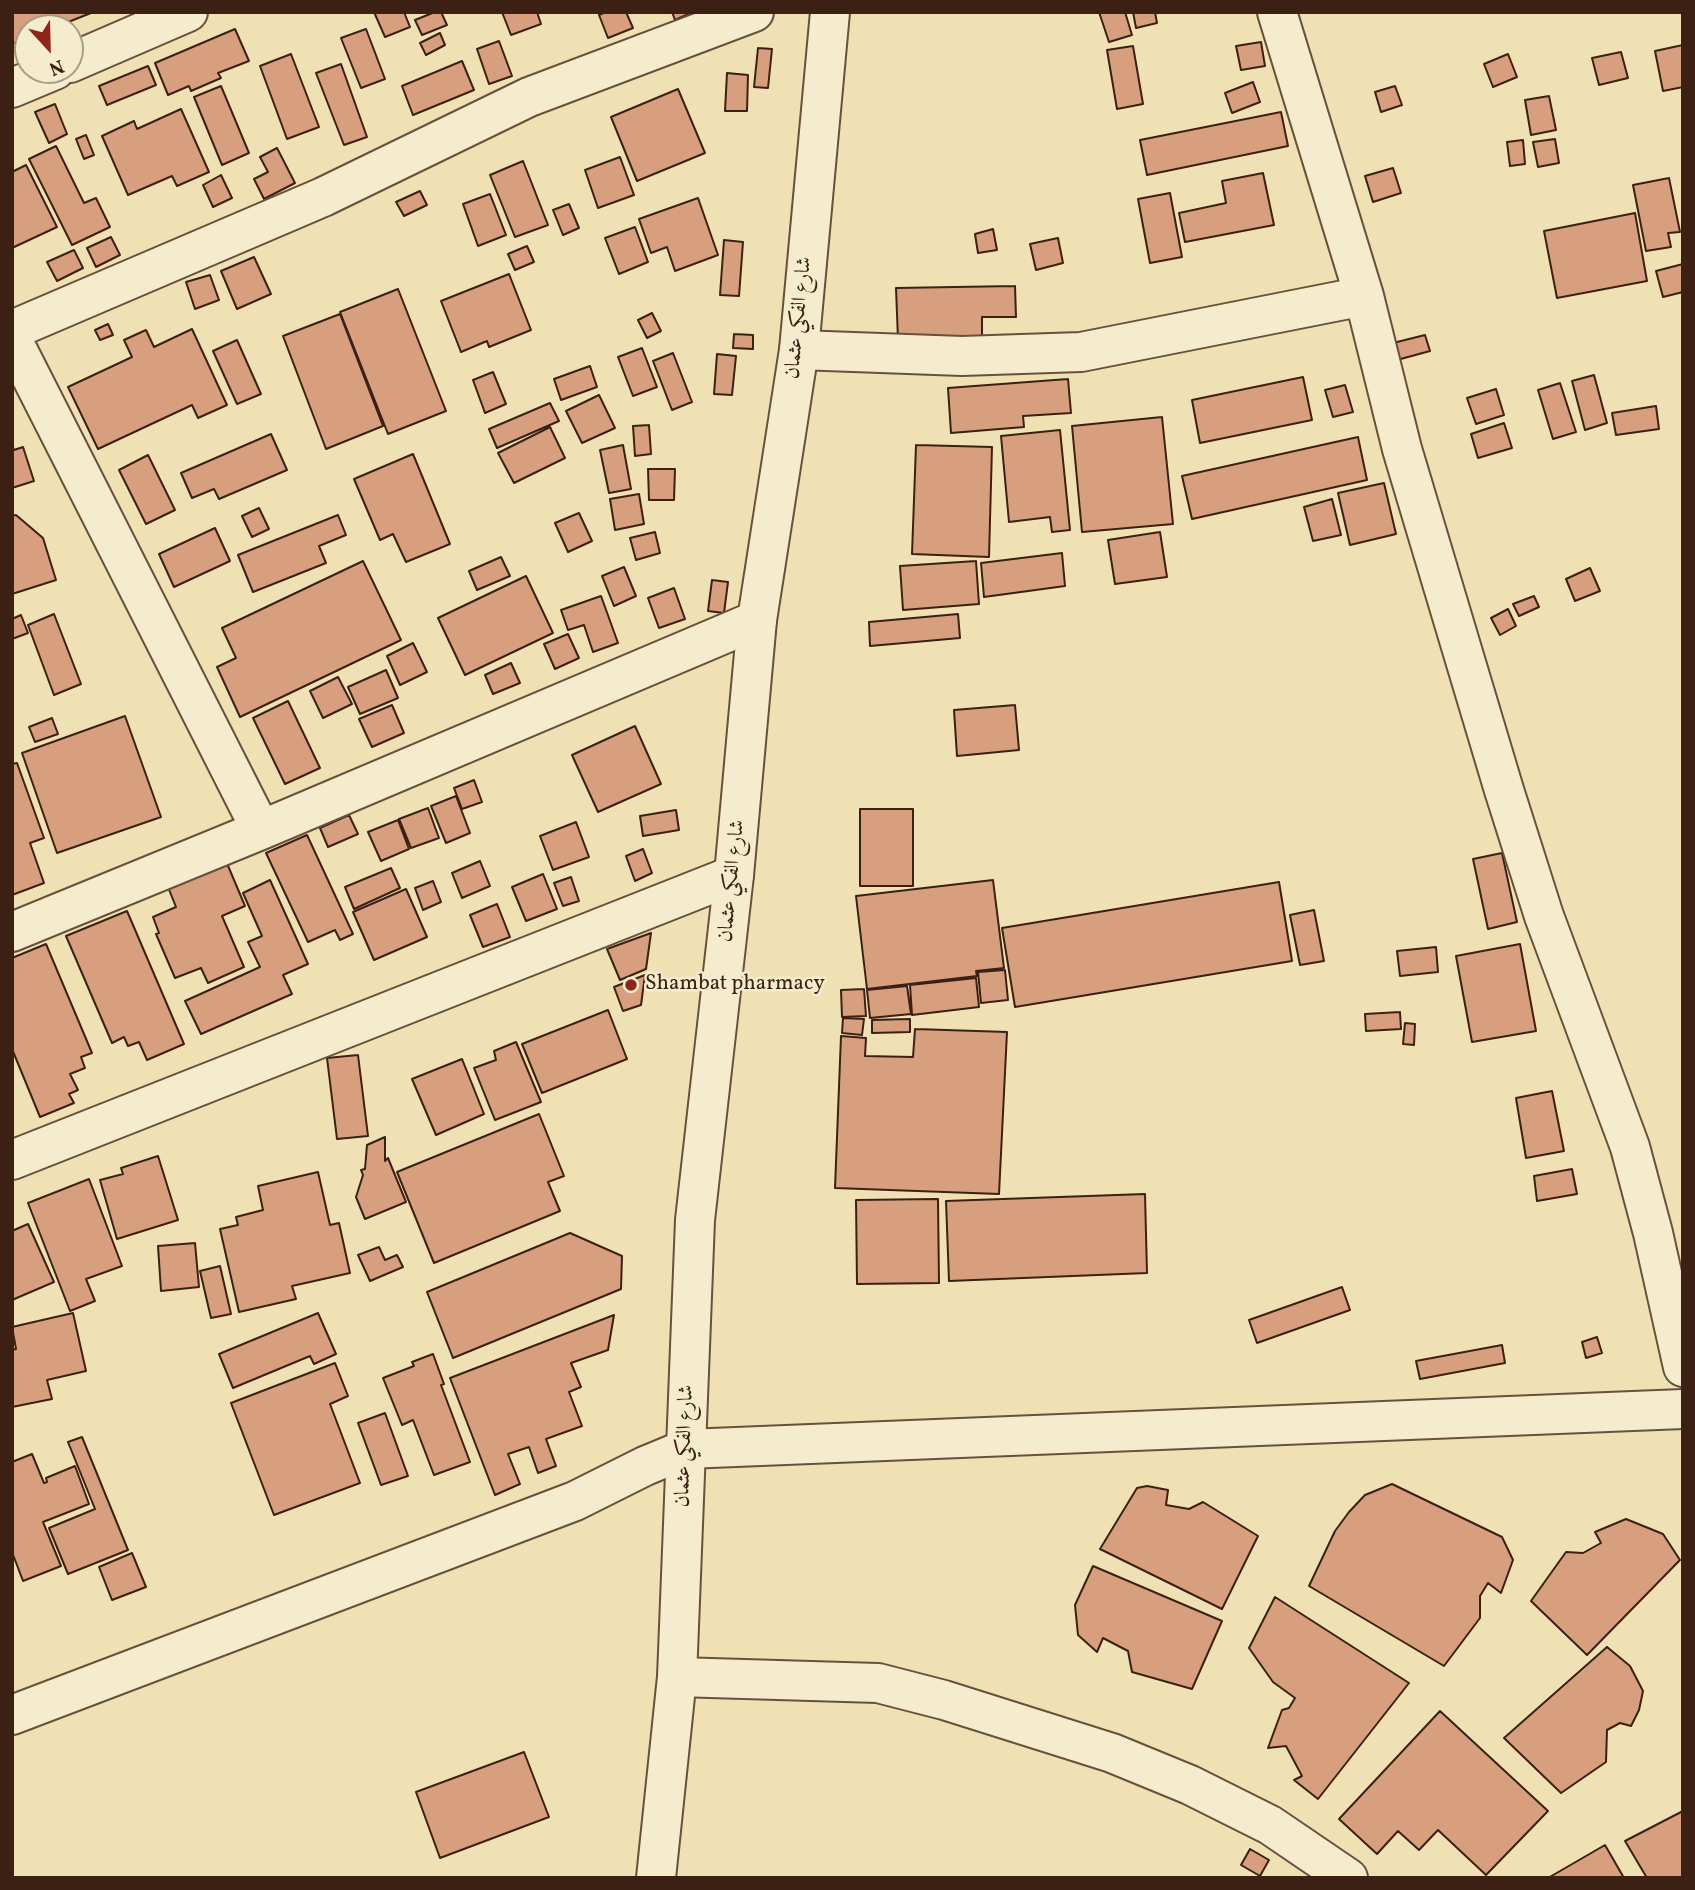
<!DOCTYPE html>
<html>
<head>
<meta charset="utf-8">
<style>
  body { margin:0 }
  #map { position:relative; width:1695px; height:1890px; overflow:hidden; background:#efe1b3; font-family:Vollkorn,serif }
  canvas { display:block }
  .frame { position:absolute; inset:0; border:14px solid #3c2014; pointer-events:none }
  .north { position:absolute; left:14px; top:14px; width:70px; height:70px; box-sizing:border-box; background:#f5ecce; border:2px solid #ab9a84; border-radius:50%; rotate:158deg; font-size:19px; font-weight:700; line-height:28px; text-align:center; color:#3c2014 }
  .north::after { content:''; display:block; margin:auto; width:24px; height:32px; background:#8f2418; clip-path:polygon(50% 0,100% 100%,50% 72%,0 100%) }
</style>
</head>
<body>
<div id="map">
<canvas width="1695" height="1890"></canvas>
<div class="frame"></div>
<div class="north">N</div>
</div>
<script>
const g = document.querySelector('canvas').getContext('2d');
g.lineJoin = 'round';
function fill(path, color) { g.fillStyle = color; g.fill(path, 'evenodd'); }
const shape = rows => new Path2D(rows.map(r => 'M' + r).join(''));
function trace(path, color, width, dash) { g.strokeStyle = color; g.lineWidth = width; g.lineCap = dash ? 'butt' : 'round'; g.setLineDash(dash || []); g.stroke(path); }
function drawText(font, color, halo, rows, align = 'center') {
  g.font = font + ' Vollkorn,Amiri,serif'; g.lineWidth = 5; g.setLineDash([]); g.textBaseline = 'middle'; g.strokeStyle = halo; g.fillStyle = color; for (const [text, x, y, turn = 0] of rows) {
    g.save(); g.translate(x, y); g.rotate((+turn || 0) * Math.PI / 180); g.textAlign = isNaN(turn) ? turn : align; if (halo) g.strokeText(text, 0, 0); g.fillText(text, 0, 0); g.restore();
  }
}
const building = shape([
  [12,12,91,12,91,13,53,28,28,28,28,38,12,44,12,12],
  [374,12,404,12,410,27,385,37,374,12],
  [435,12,441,12,447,25,422,35,415,20,435,12],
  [502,12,537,12,541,24,511,35,502,12],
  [606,12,626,12,633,28,608,38,599,15,606,12],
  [672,12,693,12,675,20,672,12],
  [1099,12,1125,12,1132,35,1109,42,1099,12],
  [1133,12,1155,12,1157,23,1136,28,1133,12],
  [235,29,249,61,218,73,221,78,191,91,189,86,168,95,155,63,235,29],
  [366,29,385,79,361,88,341,38,366,29],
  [440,33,445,45,426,55,420,43,440,33],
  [499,41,512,76,489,84,477,49,499,41],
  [1261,42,1265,66,1241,70,1236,46,1261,42],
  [1683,45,1683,87,1663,91,1655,51,1683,45],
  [1133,46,1143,104,1117,109,1107,50,1133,46],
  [758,48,772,49,768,88,754,87,758,48],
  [1621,52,1628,78,1599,85,1592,58,1621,52],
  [291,54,319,127,287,139,260,66,291,54],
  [1508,54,1517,77,1493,87,1484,64,1508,54],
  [462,61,474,90,413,115,402,86,462,61],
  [341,64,367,137,344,145,316,73,341,64],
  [148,66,156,85,107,105,99,86,148,66],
  [727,73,748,75,747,111,725,111,727,73],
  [1253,82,1260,102,1232,113,1225,93,1253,82],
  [221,86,249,153,222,165,194,97,221,86],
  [1395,86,1402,105,1381,112,1375,92,1395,86],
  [678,89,705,153,637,181,611,117,678,89],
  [1549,96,1556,130,1531,135,1525,100,1549,96],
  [55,104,67,134,49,143,35,112,55,104],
  [181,109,209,172,177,186,172,176,128,195,102,136,134,121,137,129,181,109],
  [1281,112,1288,146,1147,175,1140,140,1281,112],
  [86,135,94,155,84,159,76,139,86,135],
  [1555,139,1559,163,1538,167,1533,142,1555,139],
  [1523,140,1525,164,1510,166,1507,142,1523,140],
  [56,146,84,203,96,198,110,227,72,245,29,159,56,146],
  [277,148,295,183,264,199,254,179,268,172,260,157,277,148],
  [620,157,634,195,598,208,585,170,620,157],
  [523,161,548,225,515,237,490,175,523,161],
  [26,165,57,227,12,248,12,172,26,165],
  [1393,168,1401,193,1373,202,1365,176,1393,168],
  [1263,173,1274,225,1185,242,1179,213,1226,203,1222,181,1263,173],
  [221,175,232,198,213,207,203,185,221,175],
  [1669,178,1680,232,1668,233,1671,247,1646,251,1633,185,1669,178],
  [420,191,427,205,404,216,396,202,420,191],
  [1170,193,1182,257,1150,263,1138,199,1170,193],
  [490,194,506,235,478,246,463,204,490,194],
  [698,198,718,255,675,271,667,247,651,253,639,219,698,198],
  [569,204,579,228,563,235,553,210,569,204],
  [1635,213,1647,281,1557,298,1544,231,1635,213],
  [635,227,648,262,619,274,605,238,635,227],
  [993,229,997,250,978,253,975,234,993,229],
  [111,237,120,255,96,267,87,248,111,237],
  [1058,238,1063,263,1036,270,1030,244,1058,238],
  [724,240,743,242,739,296,720,295,724,240],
  [527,246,534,262,515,270,508,254,527,246],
  [74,250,83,268,57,281,47,262,74,250],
  [254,257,271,294,237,309,221,271,254,257],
  [1683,264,1683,292,1663,297,1656,271,1683,264],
  [509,274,531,330,489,347,487,341,461,352,441,301,509,274],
  [210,275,219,300,195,309,186,282,210,275],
  [1015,286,1016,317,982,317,982,338,898,340,896,288,1015,286],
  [398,289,446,411,388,434,340,312,398,289],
  [652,313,661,331,647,338,638,320,652,313],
  [340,314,383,426,326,449,283,336,340,314],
  [108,324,113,335,100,340,95,330,108,324],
  [192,329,227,405,198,418,192,405,98,449,68,387,132,357,124,340,146,330,154,347,192,329],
  [734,334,753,335,753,349,733,348,734,334],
  [1425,335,1430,351,1397,360,1393,343,1425,335],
  [237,340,261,394,237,404,213,351,237,340],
  [642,348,657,387,633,396,618,357,642,348],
  [673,353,692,402,672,410,653,361,673,353],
  [717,354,736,356,732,395,714,394,717,354],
  [590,366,597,387,561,400,554,379,590,366],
  [493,372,506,404,485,413,473,380,493,372],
  [1594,375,1607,423,1585,430,1572,381,1594,375],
  [1303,377,1312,420,1200,443,1192,400,1303,377],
  [1068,379,1071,413,1023,416,1024,427,951,433,948,388,1068,379],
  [1560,383,1576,432,1553,439,1538,390,1560,383],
  [1345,385,1353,412,1333,417,1325,390,1345,385],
  [1496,389,1504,415,1476,424,1467,398,1496,389],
  [599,395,615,428,582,443,566,411,599,395],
  [550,403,559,421,497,448,489,429,550,403],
  [1656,406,1659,429,1616,435,1612,413,1656,406],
  [1162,417,1173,524,1082,532,1072,426,1162,417],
  [1504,423,1512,448,1478,458,1471,434,1504,423],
  [649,425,651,454,635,456,633,426,649,425],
  [550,427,565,458,514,483,498,453,550,427],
  [1060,430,1070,530,1052,532,1050,517,1009,522,1001,436,1060,430],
  [271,434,287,470,219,499,214,489,192,498,181,473,271,434],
  [1358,437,1367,480,1192,519,1182,476,1358,437],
  [12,444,14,450,23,447,34,481,12,488,12,444],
  [623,445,631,489,609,493,600,450,623,445],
  [916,445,992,447,989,557,912,554,916,445],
  [413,454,450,544,406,562,393,534,380,540,354,479,413,454],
  [148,455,175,510,146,524,119,470,148,455],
  [648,469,675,469,674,500,649,500,648,469],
  [1384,483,1396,534,1350,545,1338,493,1384,483],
  [639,494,644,524,615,530,610,499,639,494],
  [1332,499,1341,535,1313,541,1304,507,1332,499],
  [259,508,269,529,252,537,242,516,259,508],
  [579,513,592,541,568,552,555,523,579,513],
  [16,515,43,538,56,580,12,594,12,516,16,515],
  [338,515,346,535,319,546,326,563,253,592,238,555,338,515],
  [215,528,230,561,174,587,159,554,215,528],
  [655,532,660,553,636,560,630,538,655,532],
  [1160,532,1167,577,1115,584,1108,540,1160,532],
  [1062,553,1065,586,984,597,981,563,1062,553],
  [501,557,510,576,477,590,469,571,501,557],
  [363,561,401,640,240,717,217,667,236,658,222,628,363,561],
  [976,561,979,604,903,610,900,566,976,561],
  [624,567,636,596,614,606,602,576,624,567],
  [1590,568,1600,591,1575,601,1566,579,1590,568],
  [526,576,553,633,465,675,438,618,526,576],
  [712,580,728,582,724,613,708,611,712,580],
  [674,588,685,619,659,628,648,598,674,588],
  [601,596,618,643,593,652,584,625,568,630,561,610,601,596],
  [1534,596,1539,607,1519,616,1513,604,1534,596],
  [1508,609,1516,626,1500,635,1491,618,1508,609],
  [54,614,81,684,54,695,28,625,54,614],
  [958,614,960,638,870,646,869,622,958,614],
  [21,615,28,633,12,639,12,619,21,615],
  [568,634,579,658,555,669,544,644,568,634],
  [413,643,427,672,400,685,387,656,413,643],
  [511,663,520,683,493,694,485,675,511,663],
  [386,670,398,698,360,714,348,687,386,670],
  [338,677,352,704,323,718,310,691,338,677],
  [288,701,320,768,285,784,253,718,288,701],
  [392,705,404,733,372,747,359,719,392,705],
  [1015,705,1019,750,957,756,954,710,1015,705],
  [125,716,161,817,57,853,22,753,125,716],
  [52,718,58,734,35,742,29,727,52,718],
  [635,726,661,784,598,812,572,755,635,726],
  [17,763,44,838,30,843,44,883,12,895,12,764,17,763],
  [474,780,482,802,462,809,454,788,474,780],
  [456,796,470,833,446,843,431,806,456,796],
  [428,808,439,838,411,848,399,819,428,808],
  [860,809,913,809,913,886,860,886,860,809],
  [676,810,679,830,643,836,640,816,676,810],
  [349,815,358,834,328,847,320,828,349,815],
  [398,820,409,849,381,861,368,832,398,820],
  [576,822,589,857,553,870,540,836,576,822],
  [307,835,353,934,340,940,335,930,308,942,266,853,307,835],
  [643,849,652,873,635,881,626,856,643,849],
  [1502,853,1517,922,1488,929,1473,859,1502,853],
  [226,861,245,906,222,916,244,967,208,983,201,968,175,978,156,934,159,933,153,917,176,907,168,887,226,861],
  [480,861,490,886,462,898,452,873,480,861],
  [391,868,400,888,354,909,345,887,391,868],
  [543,874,557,909,526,921,512,887,543,874],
  [571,877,579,901,563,906,554,883,571,877],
  [270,880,308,964,283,975,292,994,201,1034,185,1001,260,967,248,942,262,936,243,893,270,880],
  [993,880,1004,968,976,971,977,976,867,989,856,896,993,880],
  [433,881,441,902,423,910,415,888,433,881],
  [1279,882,1292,961,1015,1007,1002,928,1279,882],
  [406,889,427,937,374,960,353,912,406,889],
  [497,904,510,937,483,947,470,915,497,904],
  [1314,910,1324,961,1300,965,1290,915,1314,910],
  [127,911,184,1044,147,1060,139,1042,128,1046,124,1037,112,1043,66,936,127,911],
  [651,933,646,969,620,980,607,949,651,933],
  [46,944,92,1053,81,1057,85,1068,70,1074,78,1090,69,1094,74,1103,40,1117,12,1049,12,958,46,944],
  [1520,944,1536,1031,1472,1042,1456,956,1520,944],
  [1436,947,1438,972,1400,976,1397,951,1436,947],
  [1005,970,1008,1000,981,1003,978,972,1005,970],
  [645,975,641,1005,623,1011,614,987,645,975],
  [976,978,979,1007,912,1015,910,985,976,978],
  [907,986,911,1014,870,1018,867,990,907,986],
  [864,989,866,1016,842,1017,841,990,864,989],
  [608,1010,627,1059,542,1093,522,1044,608,1010],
  [1400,1012,1401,1029,1366,1031,1365,1014,1400,1012],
  [843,1018,864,1019,862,1035,842,1033,843,1018],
  [910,1019,910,1032,872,1033,872,1020,910,1019],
  [1405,1023,1415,1024,1414,1045,1403,1044,1405,1023],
  [915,1029,1007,1032,999,1194,835,1188,841,1036,866,1038,865,1056,913,1057,915,1029],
  [516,1042,541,1102,495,1120,474,1068,496,1060,494,1051,516,1042],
  [358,1055,368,1136,337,1139,327,1058,358,1055],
  [462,1059,484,1114,436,1135,412,1079,462,1059],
  [1552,1091,1564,1151,1526,1158,1516,1098,1552,1091],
  [539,1114,564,1176,548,1182,560,1211,434,1263,397,1172,539,1114],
  [385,1137,385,1161,388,1158,406,1202,365,1219,356,1197,363,1175,361,1170,365,1169,367,1145,385,1137],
  [158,1156,178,1220,117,1239,100,1180,123,1174,121,1168,158,1156],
  [1572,1169,1577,1194,1537,1201,1534,1176,1572,1169],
  [318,1172,330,1225,339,1223,350,1273,292,1286,296,1299,239,1312,220,1229,238,1225,236,1217,263,1210,258,1186,318,1172],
  [89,1179,122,1266,86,1279,95,1301,70,1311,28,1203,89,1179],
  [1145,1194,1147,1273,949,1281,946,1201,1145,1194],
  [938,1199,939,1283,857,1284,856,1200,938,1199],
  [28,1224,54,1282,12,1300,12,1231,28,1224],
  [570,1233,622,1256,621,1289,453,1358,427,1292,570,1233],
  [195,1243,199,1287,161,1291,158,1246,195,1243],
  [379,1247,385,1260,397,1255,403,1267,370,1281,358,1255,379,1247],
  [220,1266,231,1314,211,1318,200,1271,220,1266],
  [1342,1287,1350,1310,1257,1343,1249,1320,1342,1287],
  [73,1313,86,1371,47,1380,52,1399,12,1407,12,1350,16,1349,12,1327,73,1313],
  [318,1313,336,1354,314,1364,310,1356,233,1388,219,1354,318,1313],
  [614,1315,608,1350,571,1363,581,1387,569,1392,582,1426,546,1439,556,1466,538,1473,529,1447,508,1454,520,1484,495,1495,450,1378,614,1315],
  [1597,1337,1602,1353,1586,1358,1582,1342,1597,1337],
  [1502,1345,1505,1363,1420,1379,1416,1361,1502,1345],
  [433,1354,444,1384,441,1385,470,1462,434,1475,413,1420,402,1425,383,1378,414,1366,412,1362,433,1354],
  [335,1363,348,1396,330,1404,360,1483,274,1515,231,1403,335,1363],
  [385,1413,408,1476,381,1485,358,1423,385,1413],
  [82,1437,128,1550,68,1574,49,1528,95,1509,68,1442,82,1437],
  [32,1454,44,1483,47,1482,46,1478,75,1466,89,1504,43,1522,61,1566,23,1581,12,1552,12,1462,32,1454],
  [1392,1484,1502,1537,1513,1560,1501,1593,1488,1583,1480,1596,1480,1618,1444,1666,1309,1586,1335,1531,1349,1512,1365,1495,1392,1484],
  [1147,1486,1168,1490,1166,1505,1189,1509,1203,1502,1258,1536,1222,1609,1100,1549,1137,1488,1147,1486],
  [1626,1519,1663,1534,1680,1560,1587,1655,1531,1601,1566,1552,1583,1553,1601,1543,1595,1532,1626,1519],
  [132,1553,146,1587,112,1600,99,1567,132,1553],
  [1093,1566,1222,1621,1192,1689,1132,1672,1128,1651,1103,1638,1097,1652,1078,1635,1075,1605,1093,1566],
  [1275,1597,1409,1683,1318,1799,1294,1780,1302,1776,1286,1746,1268,1748,1282,1710,1289,1708,1295,1698,1273,1682,1249,1648,1275,1597],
  [1607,1647,1630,1666,1643,1691,1639,1710,1631,1726,1620,1723,1607,1730,1606,1762,1561,1793,1504,1738,1607,1647],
  [1440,1711,1548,1811,1486,1875,1438,1830,1419,1850,1398,1831,1377,1854,1339,1819,1440,1711],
  [524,1752,549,1817,440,1858,416,1792,524,1752],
  [1683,1811,1683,1878,1647,1878,1625,1841,1683,1811],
  [1605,1845,1624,1878,1548,1878,1605,1845],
  [1250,1849,1269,1860,1260,1876,1241,1865,1250,1849]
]);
fill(building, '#d89f7f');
trace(building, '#3c2014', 2);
const minor = shape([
  [1277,12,1364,296,1402,449,1504,790,1544,916,1630,1147,1653,1233,1683,1367],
  [70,63,188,12],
  [12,88,55,70],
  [12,330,323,197,529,97,754,12],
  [12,339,261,830],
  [799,350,962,356,1081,352,1364,296],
  [12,932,261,830,757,620],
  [12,1160,734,875],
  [677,1677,878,1683,944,1700,1112,1753,1190,1785,1270,1825,1348,1878],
  [12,1715,575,1501,645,1466,686,1449,1683,1409]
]);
const tertiary = shape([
  [656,1878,677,1677,695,1220,734,875,757,620,799,350,830,12]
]);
trace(minor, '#69503c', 42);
trace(tertiary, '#69503c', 42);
trace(minor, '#f5ecce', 38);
trace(tertiary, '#f5ecce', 38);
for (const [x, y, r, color] of [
  [631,985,7,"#8f2418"]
]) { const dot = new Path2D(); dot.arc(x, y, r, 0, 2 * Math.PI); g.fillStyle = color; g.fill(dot); trace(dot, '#f5ecce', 2.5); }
drawText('21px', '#3c2014', '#f5ecce', [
  ["شارع الفكي عثمان",800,318,-84],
  ["شارع الفكي عثمان",733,881,-84],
  ["شارع الفكي عثمان",686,1446,-88]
]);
drawText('21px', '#3c2014', '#f5ecce', [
  ["Shambat pharmacy",645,985]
], 'left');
</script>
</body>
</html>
